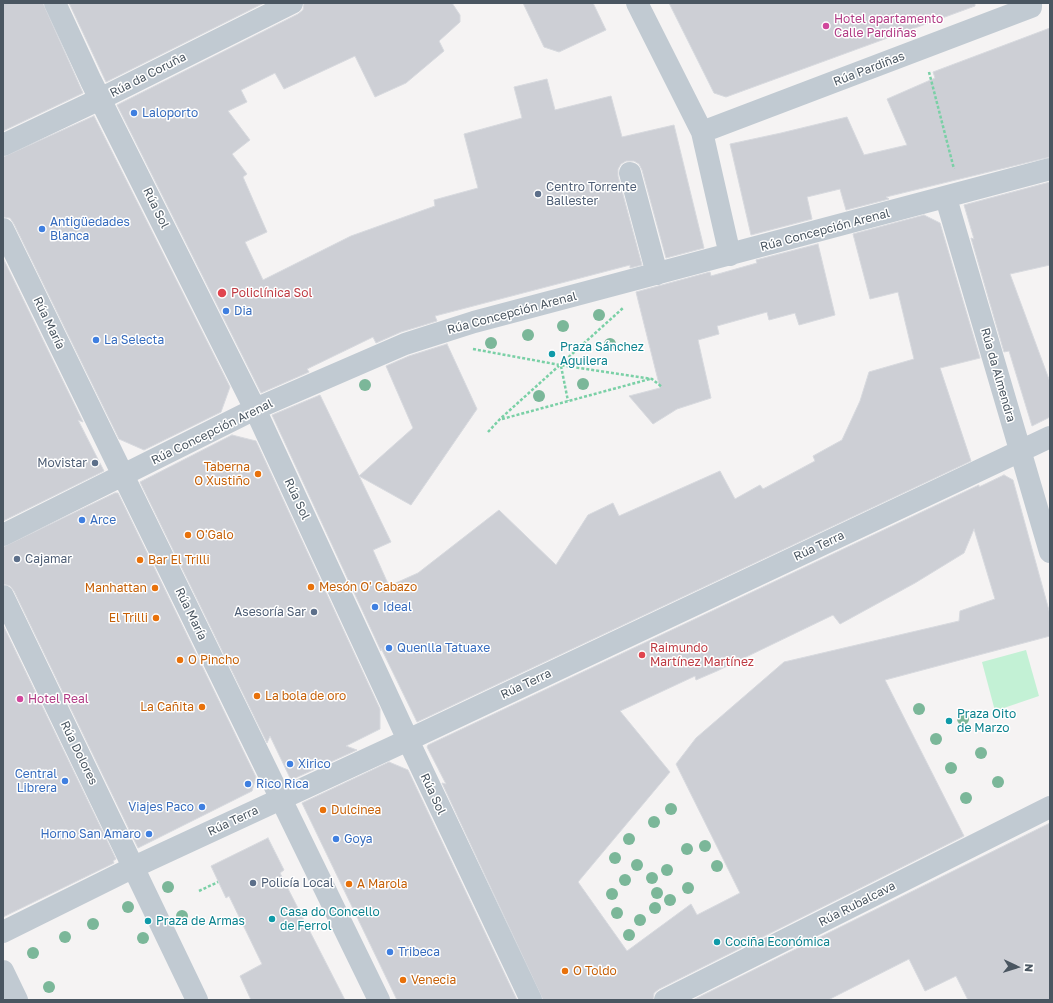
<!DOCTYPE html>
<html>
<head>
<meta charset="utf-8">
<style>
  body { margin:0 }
  #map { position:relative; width:1053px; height:1003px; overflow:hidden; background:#f5f3f3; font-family:"Golos Text",sans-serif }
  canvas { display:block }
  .frame { position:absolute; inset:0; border:4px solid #4a5661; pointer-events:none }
  .north { position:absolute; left:997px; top:947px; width:40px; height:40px; -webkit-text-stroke:3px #fff; paint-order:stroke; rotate:94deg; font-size:11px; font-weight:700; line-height:16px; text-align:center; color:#4a5661 }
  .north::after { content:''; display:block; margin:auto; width:14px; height:18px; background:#4a5661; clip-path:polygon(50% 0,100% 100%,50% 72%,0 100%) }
</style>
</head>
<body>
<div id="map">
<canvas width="1053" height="1003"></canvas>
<div class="frame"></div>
<div class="north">N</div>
</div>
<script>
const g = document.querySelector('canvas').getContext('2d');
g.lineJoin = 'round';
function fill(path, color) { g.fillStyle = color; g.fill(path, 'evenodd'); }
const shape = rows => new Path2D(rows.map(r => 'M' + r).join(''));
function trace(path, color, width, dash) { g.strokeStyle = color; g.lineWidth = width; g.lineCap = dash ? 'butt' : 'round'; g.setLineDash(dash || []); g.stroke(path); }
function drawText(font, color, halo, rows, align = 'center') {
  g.font = font + ' "Golos Text",sans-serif'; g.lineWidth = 3; g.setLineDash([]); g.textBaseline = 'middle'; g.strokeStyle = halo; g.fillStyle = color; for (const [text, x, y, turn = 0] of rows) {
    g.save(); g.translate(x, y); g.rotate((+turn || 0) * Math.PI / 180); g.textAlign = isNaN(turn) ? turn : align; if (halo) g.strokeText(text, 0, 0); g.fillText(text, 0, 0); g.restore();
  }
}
fill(shape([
  [1026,650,1039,696,995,711,982,662]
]), '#c3f1d5');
const building = shape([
  [3,3,43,3,83,93,3,131,3,3],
  [69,3,264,3,106,82,69,3],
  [304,3,452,3,460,15,460,22,439,41,444,51,406,83,375,97,355,56,284,89,275,73,241,90,247,102,228,111,250,140,232,154,247,174,243,177,267,232,245,242,263,280,351,236,435,206,434,200,478,188,464,134,522,118,514,87,547,79,555,110,611,96,622,137,674,125,704,248,666,258,642,170,639,164,634,161,626,161,621,164,618,169,618,176,642,265,630,268,630,265,435,316,437,321,401,332,376,343,373,337,307,369,309,372,261,393,117,105,298,14,303,10,304,3],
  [523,3,593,3,606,30,559,52,544,47,523,3],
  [669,3,975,3,975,6,726,97,714,93,669,3],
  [1050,28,1050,157,886,197,889,199,846,210,840,189,807,197,812,219,751,235,730,144,781,133,847,117,864,155,907,145,887,99,935,78,933,72,1050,28],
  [94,116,230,387,221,412,144,450,119,439,14,224,10,218,3,217,3,157,94,116],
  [1050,182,1050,265,1010,274,1050,382,1050,417,1032,426,1009,351,1004,352,971,238,974,239,964,205,1050,182],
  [924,215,940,223,980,358,940,368,971,461,417,722,381,648,381,651,272,415,320,395,391,542,373,550,389,586,418,573,499,510,556,565,588,515,613,503,619,516,720,471,735,499,760,485,763,489,815,461,813,456,842,440,860,401,869,372,914,359,898,292,870,299,853,234,924,215],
  [818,244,835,315,799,325,795,313,769,320,767,312,717,326,719,334,698,340,711,398,677,409,653,424,629,396,660,388,636,292,710,272,711,276,757,263,756,260,818,244],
  [3,258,83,422,78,420,104,471,3,521,3,258],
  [447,344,477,409,411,505,359,476,413,428,386,366,409,356,447,344],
  [232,435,256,441,380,709,380,729,346,746,357,750,291,780,270,736,267,743,140,482,232,435],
  [1004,475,1013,480,1050,614,1050,636,885,680,964,836,659,989,654,993,653,1000,543,1000,442,783,446,784,427,747,428,745,979,485,979,487,1004,475],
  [974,529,995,599,960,611,959,621,784,662,696,738,676,764,740,893,697,915,691,904,627,951,578,882,670,772,620,711,695,676,696,680,717,671,833,615,840,624,915,583,964,553,974,529],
  [115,493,118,493,256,777,252,791,138,848,14,591,10,586,3,584,3,547,115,493],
  [3,625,116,859,113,861,114,863,3,917,3,625],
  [389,762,408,770,517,1000,397,1000,302,803,389,762],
  [1050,823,1050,1000,968,1000,956,976,925,991,909,959,828,1000,693,1000,1050,823],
  [268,838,284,870,280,873,345,1000,251,1000,240,976,262,964,229,896,226,898,211,866,268,838]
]);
fill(building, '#cdcfd5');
trace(building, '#d7d9de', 1);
trace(shape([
  [929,72,954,169],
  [473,349,560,365,652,379,662,387],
  [561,366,568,401],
  [502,419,650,379],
  [488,432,500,419,623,308],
  [199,891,218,882]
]), '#7ad0a6', 2.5, [3, 2]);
trace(shape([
  [55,3,91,81,255,409,408,740,531,1000],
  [637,3,702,132,730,255],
  [702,132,1031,7,1031,3],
  [3,145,100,99,292,3],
  [630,173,657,274],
  [946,198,1050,552],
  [3,229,379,1000],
  [3,535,255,409,405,344,474,322,1050,169],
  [3,596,197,1000],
  [3,932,134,867,408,740,1050,437],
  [3,971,17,1000],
  [665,1000,1050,807]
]), '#c1cad2', 22);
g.fillStyle = '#7bb799';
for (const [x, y] of [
  [599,315],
  [563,326],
  [528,335],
  [491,343],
  [610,344],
  [583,384],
  [365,385],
  [539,396],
  [919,709],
  [963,719],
  [936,739],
  [981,753],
  [951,768],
  [998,782],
  [966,798],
  [671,809],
  [654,822],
  [629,839],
  [705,846],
  [687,849],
  [615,858],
  [637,865],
  [717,866],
  [667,870],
  [652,878],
  [625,880],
  [168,887],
  [688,888],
  [657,893],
  [612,894],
  [670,900],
  [128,907],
  [655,908],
  [617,913],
  [182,916],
  [640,920],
  [93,924],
  [629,935],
  [65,937],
  [143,938],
  [33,953],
  [49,987]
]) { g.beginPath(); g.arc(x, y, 6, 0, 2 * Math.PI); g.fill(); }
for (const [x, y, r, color] of [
  [826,26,4,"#d1479c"],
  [134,113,4,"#3f7fe0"],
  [538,194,4,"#5c6f8a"],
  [42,229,4,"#3f7fe0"],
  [222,293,5,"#e0444e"],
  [226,311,4,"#3f7fe0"],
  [96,340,4,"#3f7fe0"],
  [552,354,4,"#0f9aa8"],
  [95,463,4,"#5c6f8a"],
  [258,474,4,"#e8710a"],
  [82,520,4,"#3f7fe0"],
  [188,535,4,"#e8710a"],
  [17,559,4,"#5c6f8a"],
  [140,560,4,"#e8710a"],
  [311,587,4,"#e8710a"],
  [155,588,4,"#e8710a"],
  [375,607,4,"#3f7fe0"],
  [314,612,4,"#5c6f8a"],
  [156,618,4,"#e8710a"],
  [389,648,4,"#3f7fe0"],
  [642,655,4,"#e0444e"],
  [180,660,4,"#e8710a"],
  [257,696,4,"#e8710a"],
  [20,699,4,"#d1479c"],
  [202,707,4,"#e8710a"],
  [949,721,4,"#0f9aa8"],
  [290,764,4,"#3f7fe0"],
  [65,781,4,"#3f7fe0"],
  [248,784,4,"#3f7fe0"],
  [202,807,4,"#3f7fe0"],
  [323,810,4,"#e8710a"],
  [149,834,4,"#3f7fe0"],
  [336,839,4,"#3f7fe0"],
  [253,883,4,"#5c6f8a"],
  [349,884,4,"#e8710a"],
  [272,919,4,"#0f9aa8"],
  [148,921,4,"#0f9aa8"],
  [717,942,4,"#0f9aa8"],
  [390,952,4,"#3f7fe0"],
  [565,971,4,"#e8710a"],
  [403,980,4,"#e8710a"]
]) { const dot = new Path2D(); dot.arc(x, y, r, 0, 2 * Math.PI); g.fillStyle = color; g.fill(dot); trace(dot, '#fff', 1.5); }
drawText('12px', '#b23c85', '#fff', [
  ["Hotel apartamento",834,19],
  ["Calle Pardiñas",834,33],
  ["Hotel Real",28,699]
], 'left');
drawText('12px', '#4a5661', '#fff', [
  ["Rúa Pardiñas",869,69,-21],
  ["Rúa da Coruña",148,75,-27],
  ["Rúa Sol",156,208,64],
  ["Rúa Concepción Arenal",825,230,-15],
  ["Rúa Concepción Arenal",512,313,-15],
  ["Rúa María",49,323,64],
  ["Rúa da Almendra",998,375,74],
  ["Rúa Concepción Arenal",212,432,-26],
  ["Rúa Sol",297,499,65],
  ["Rúa Terra",819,546,-25],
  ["Rúa María",191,614,64],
  ["Rúa Terra",526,684,-25],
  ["Rúa Dolores",79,753,64],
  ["Rúa Sol",433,794,65],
  ["Rúa Terra",233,821,-25],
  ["Rúa Rubalcava",857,904,-27]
]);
drawText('12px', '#366cbe', '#fff', [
  ["Laloporto",142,113],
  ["Antigüedades",50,222],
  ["Blanca",50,236],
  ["Dia",234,311],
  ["La Selecta",104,340],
  ["Arce",90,520],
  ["Ideal",383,607],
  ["Quenlla Tatuaxe",397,648],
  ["Xirico",298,764],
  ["Central",57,774,"right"],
  ["Librera",57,788,"right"],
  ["Rico Rica",256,784],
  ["Viajes Paco",194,807,"right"],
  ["Horno San Amaro",141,834,"right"],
  ["Goya",344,839],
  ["Tribeca",398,952]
], 'left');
drawText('12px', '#4e5e75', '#fff', [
  ["Centro Torrente",546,187],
  ["Ballester",546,201],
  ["Movistar",87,463,"right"],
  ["Cajamar",25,559],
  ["Asesoría Sar",306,612,"right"],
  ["Policía Local",261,883]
], 'left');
drawText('12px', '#be3a42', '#fff', [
  ["Policlínica Sol",231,293],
  ["Raimundo",650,648],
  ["Martínez Martínez",650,662]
], 'left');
drawText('12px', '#0d838f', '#fff', [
  ["Praza Sánchez",560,347],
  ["Aguilera",560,361],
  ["Praza Oito",957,714],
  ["de Marzo",957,728],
  ["Casa do Concello",280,912],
  ["de Ferrol",280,926],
  ["Praza de Armas",156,921],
  ["Cociña Económica",725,942]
], 'left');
drawText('12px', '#c56008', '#fff', [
  ["Taberna",250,467,"right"],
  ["O Xustiño",250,481,"right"],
  ["O'Galo",196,535],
  ["Bar El Trilli",148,560],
  ["Mesón O' Cabazo",319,587],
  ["Manhattan",147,588,"right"],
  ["El Trilli",148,618,"right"],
  ["O Pincho",188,660],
  ["La bola de oro",265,696],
  ["La Cañita",194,707,"right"],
  ["Dulcinea",331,810],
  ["A Marola",357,884],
  ["O Toldo",573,971],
  ["Venecia",411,980]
], 'left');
</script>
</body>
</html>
